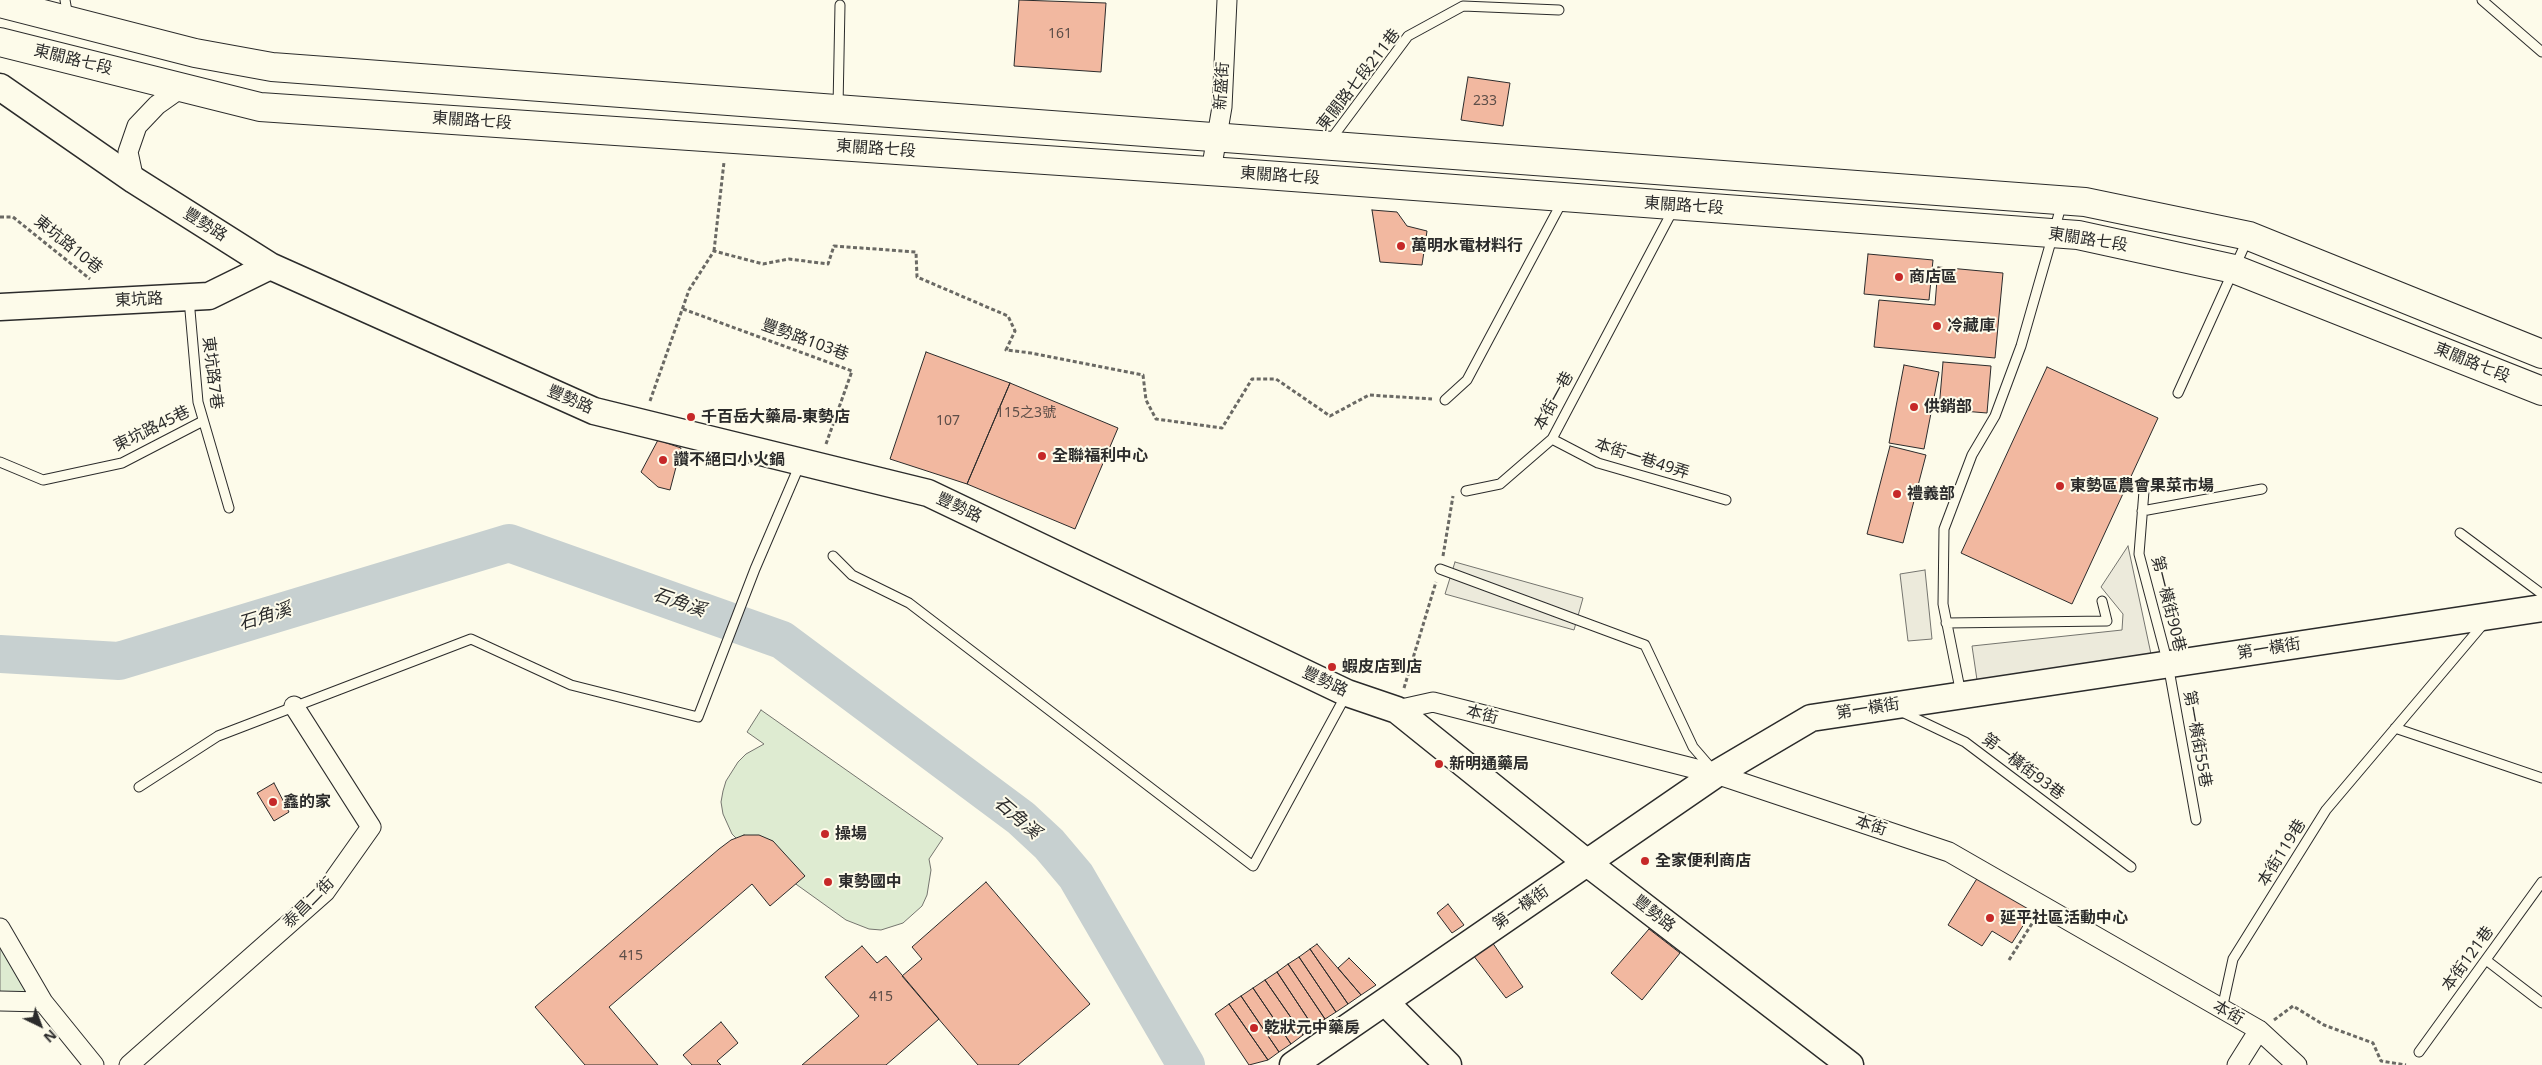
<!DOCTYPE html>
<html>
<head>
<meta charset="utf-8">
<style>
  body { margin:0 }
  #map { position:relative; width:2542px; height:1065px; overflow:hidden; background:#fdfbea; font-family:"Noto Sans",sans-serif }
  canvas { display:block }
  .north { position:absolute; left:15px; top:1000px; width:50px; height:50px; -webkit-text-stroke:4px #fdfbea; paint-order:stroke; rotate:138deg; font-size:14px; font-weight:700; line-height:20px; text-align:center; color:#2b2b2b }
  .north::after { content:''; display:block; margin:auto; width:18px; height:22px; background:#2b2b2b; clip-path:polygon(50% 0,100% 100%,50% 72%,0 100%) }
</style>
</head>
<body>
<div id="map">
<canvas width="2542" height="1065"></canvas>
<div class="north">N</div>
</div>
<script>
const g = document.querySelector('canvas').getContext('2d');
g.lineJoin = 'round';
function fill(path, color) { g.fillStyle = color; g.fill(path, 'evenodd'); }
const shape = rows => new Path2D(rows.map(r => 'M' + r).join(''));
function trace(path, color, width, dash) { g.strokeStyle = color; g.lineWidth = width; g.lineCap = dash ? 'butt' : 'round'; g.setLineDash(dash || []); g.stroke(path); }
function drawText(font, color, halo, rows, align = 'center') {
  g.font = font + ' "Noto Sans","Noto Sans TC",sans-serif'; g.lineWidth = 4; g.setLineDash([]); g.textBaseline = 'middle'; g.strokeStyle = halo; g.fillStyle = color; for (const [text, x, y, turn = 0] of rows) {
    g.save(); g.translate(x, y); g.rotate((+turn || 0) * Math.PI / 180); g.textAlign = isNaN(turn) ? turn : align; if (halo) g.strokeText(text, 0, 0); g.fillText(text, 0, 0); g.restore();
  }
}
const green = shape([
  [761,710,943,838,929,859,931,870,927,895,922,906,903,923,881,930,869,929,846,920,747,849,732,834,723,814,721,802,723,791,726,781,738,762,746,754,764,744,747,732,761,710],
  [0,927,42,998,0,997,0,927]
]);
fill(green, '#deebd1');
trace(green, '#74746e', 1);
const parking = shape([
  [2128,546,2151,654,1977,680,1972,646,2122,630,2123,614,2101,587,2128,546],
  [1455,562,1583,598,1574,630,1445,594,1455,562],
  [1925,570,1932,639,1908,641,1900,574,1925,570]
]);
fill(parking, '#eceadb');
trace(parking, '#74746e', 1);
trace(shape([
  [0,654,119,661,509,543,782,640,1021,818,1049,844,1076,876,1186,1065]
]), '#c7d0d0', 38);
const building = shape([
  [1019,0,1106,3,1101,72,1014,66,1019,0],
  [1468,77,1510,83,1503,126,1461,120,1468,77],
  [1372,210,1397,212,1407,226,1427,231,1422,265,1380,262,1372,210],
  [1868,254,1933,260,1929,300,1864,294,1868,254],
  [1938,267,2003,273,1995,358,1874,347,1879,300,1935,305,1938,267],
  [926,352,1010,383,967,484,890,459,926,352],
  [1943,362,1991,366,1987,413,1939,409,1943,362],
  [1904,365,1939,372,1924,449,1889,443,1904,365],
  [2047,367,2158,418,2072,604,1961,553,2047,367],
  [1010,383,1118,428,1075,529,967,484,1010,383],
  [658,440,681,448,670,490,658,487,641,472,658,440],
  [1890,446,1926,455,1903,543,1867,534,1890,446],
  [274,783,289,812,274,821,257,793,274,783],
  [744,835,759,835,773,841,805,876,770,906,752,884,609,1007,658,1065,585,1065,535,1007,719,849,731,840,744,835],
  [1978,877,2033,910,2012,943,1992,931,1982,946,1948,925,1978,877],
  [986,882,1090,1004,1018,1065,978,1065,902,976,922,959,912,947,986,882],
  [1448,904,1464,925,1452,933,1437,913,1448,904],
  [1649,929,1680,953,1642,1000,1611,973,1649,929],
  [1492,942,1523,987,1506,998,1473,955,1492,942],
  [1317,944,1361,995,1348,1004,1310,949,1317,944],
  [862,946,877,963,886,956,939,1019,886,1065,802,1065,859,1016,825,977,862,946],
  [1310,949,1348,1004,1336,1012,1299,957,1310,949],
  [1299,957,1336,1012,1325,1019,1288,964,1299,957],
  [1349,958,1376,985,1361,995,1338,968,1349,958],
  [1288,964,1325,1019,1314,1028,1277,972,1288,964],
  [1277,972,1314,1028,1303,1035,1265,980,1277,972],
  [1265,980,1303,1035,1291,1044,1253,988,1265,980],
  [1253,988,1291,1044,1279,1052,1241,996,1253,988],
  [1241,996,1279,1052,1268,1060,1229,1004,1241,996],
  [1229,1004,1268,1060,1249,1065,1215,1014,1229,1004],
  [721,1022,738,1043,717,1061,721,1065,692,1065,683,1055,721,1022]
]);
fill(building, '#f2b8a0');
trace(building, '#2b2b2b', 1);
const lane = shape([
  [65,0,68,17],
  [2482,0,2542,52],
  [838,107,840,5],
  [1329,142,1408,36,1463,6,1559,10],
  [189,299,198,402,229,508],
  [2178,393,2248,238],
  [1445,400,1467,380,1563,200],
  [1552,439,1598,463,1726,500],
  [0,462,43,480,122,463,203,421],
  [1466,491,1500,484,1552,439,1674,208],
  [2144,491,2139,554,2168,664,2196,820],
  [2142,511,2262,489],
  [2460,533,2542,594],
  [833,556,852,575,909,603,1253,866,1346,695],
  [1440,569,1645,645,1693,747,1712,769],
  [1946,623,2107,621,2102,601],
  [1961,694,1943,604,1944,529,1972,455,1995,416,2021,346,2062,203],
  [1900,711,1965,742,2131,867],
  [2395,728,2542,778],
  [139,787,218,736,471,639,571,685,698,717,755,569,800,464],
  [2486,960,2542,1003],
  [2222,1009,2233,959,2326,810,2485,622],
  [2419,1052,2542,882]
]);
const street = shape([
  [1211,171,1222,107,1227,0],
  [134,180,128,152,137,126,157,105,181,88],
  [1397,710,1433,702,1716,774,1949,852,2259,1030,2297,1065],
  [0,928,43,1002,94,1065],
  [0,1001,43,1002],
  [129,1065,325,892,371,827,294,706],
  [2237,1065,2259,1030]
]);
const secondary = shape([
  [0,87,134,180,270,266,594,411,928,493,1347,693,1397,710,1586,862,1850,1065],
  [0,307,209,296,270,266],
  [1386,1003,1448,1065],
  [1293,1065,1716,774,1811,718,2542,608]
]);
const primary = shape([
  [0,3,195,53,272,67,2085,202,2249,236,2542,354],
  [0,42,260,107,1238,173,2078,235,2234,269,2542,391]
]);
trace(lane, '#2b2b2b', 11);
trace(street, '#2b2b2b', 21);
trace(secondary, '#2b2b2b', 29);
trace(primary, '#2b2b2b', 30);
trace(shape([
  [0,217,13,217,90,279],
  [714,251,724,162],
  [683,309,852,371,826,444],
  [650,401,689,290,714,251,763,264,789,259,828,264,834,246,916,252,917,277,1008,316,1015,331,1006,350,1031,353,1143,375,1146,400,1156,419,1222,428,1252,379,1276,379,1330,416,1369,395,1432,399],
  [1443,556,1453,496],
  [1404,688,1436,582],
  [2009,960,2033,922],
  [2274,1020,2293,1006,2324,1025,2373,1043,2381,1061,2406,1065]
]), '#6a6964', 3, [4, 2.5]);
trace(lane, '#fdfbea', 9);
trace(street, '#fdfbea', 19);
trace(secondary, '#fdfbea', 26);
trace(primary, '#fdfbea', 28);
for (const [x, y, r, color] of [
  [1401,246,5,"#c62828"],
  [1899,277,5,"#c62828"],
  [1937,326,5,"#c62828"],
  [1914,407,5,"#c62828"],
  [691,417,5,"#c62828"],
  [1042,456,5,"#c62828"],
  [663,460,5,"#c62828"],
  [2060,486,5,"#c62828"],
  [1897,494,5,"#c62828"],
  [1332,667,5,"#c62828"],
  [1439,764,5,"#c62828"],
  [273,802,5,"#c62828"],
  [825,834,5,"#c62828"],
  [1645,861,5,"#c62828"],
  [828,882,5,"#c62828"],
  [1990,918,5,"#c62828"],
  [1254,1028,5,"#c62828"]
]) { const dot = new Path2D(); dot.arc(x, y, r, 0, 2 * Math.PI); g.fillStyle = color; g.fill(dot); trace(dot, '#fdfbea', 2); }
drawText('14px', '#5d4e48', null, [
  ["161",1060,34],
  ["233",1485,101],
  ["115之3號",1026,413],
  ["107",948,421],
  ["415",631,956],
  ["415",881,997]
]);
drawText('16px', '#2b2b2b', '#fdfbea', [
  ["東關路七段",73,60,14],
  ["東關路七段211巷",1359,80,-52],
  ["新盛街",1222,86,-86],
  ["東關路七段",472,121,4],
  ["東關路七段",876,149,4],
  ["東關路七段",1280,176,4],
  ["東關路七段",1684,206,4],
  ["豐勢路",205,225,32],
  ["東關路七段",2088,240,9],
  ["東坑路10巷",68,245,39],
  ["東坑路",139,300,-3],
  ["豐勢路103巷",805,340,20],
  ["東關路七段",2472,363,22],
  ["東坑路7巷",212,373,83],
  ["豐勢路",570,400,23],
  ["本街一巷",1554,401,-61],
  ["東坑路45巷",152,429,-26],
  ["本街一巷49弄",1642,459,18],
  ["豐勢路",959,508,25],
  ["第一橫街90巷",2168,604,76],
  ["第一橫街",2269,649,-9],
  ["豐勢路",1325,682,25],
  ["第一橫街",1868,709,-9],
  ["本街",1482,715,14],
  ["第一橫街55巷",2197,739,80],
  ["第一橫街93巷",2023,767,37],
  ["本街",1871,826,18],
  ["本街119巷",2282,853,-58],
  ["泰昌二街",309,903,-45],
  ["第一橫街",1521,908,-35],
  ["豐勢路",1654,914,38],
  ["本街121巷",2468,959,-54],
  ["本街",2228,1013,30]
]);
drawText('bold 16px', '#2b2b2b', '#fdfbea', [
  ["萬明水電材料行",1411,246],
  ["商店區",1909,277],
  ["冷藏庫",1947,326],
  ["供銷部",1924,407],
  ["千百岳大藥局-東勢店",701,417],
  ["全聯福利中心",1052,456],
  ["讚不絕口小火鍋",673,460],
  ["東勢區農會果菜市場",2070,486],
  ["禮義部",1907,494],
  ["蝦皮店到店",1342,667],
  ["新明通藥局",1449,764],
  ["鑫的家",283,802],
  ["操場",835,834],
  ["全家便利商店",1655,861],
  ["東勢國中",838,882],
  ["延平社區活動中心",2000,918],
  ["乾狀元中藥房",1264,1028]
], 'left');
drawText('italic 18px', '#2b2b2b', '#fdfbea', [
  ["石角溪",679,603,19],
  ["石角溪",265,617,-17],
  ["石角溪",1017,818,41]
]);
</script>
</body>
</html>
